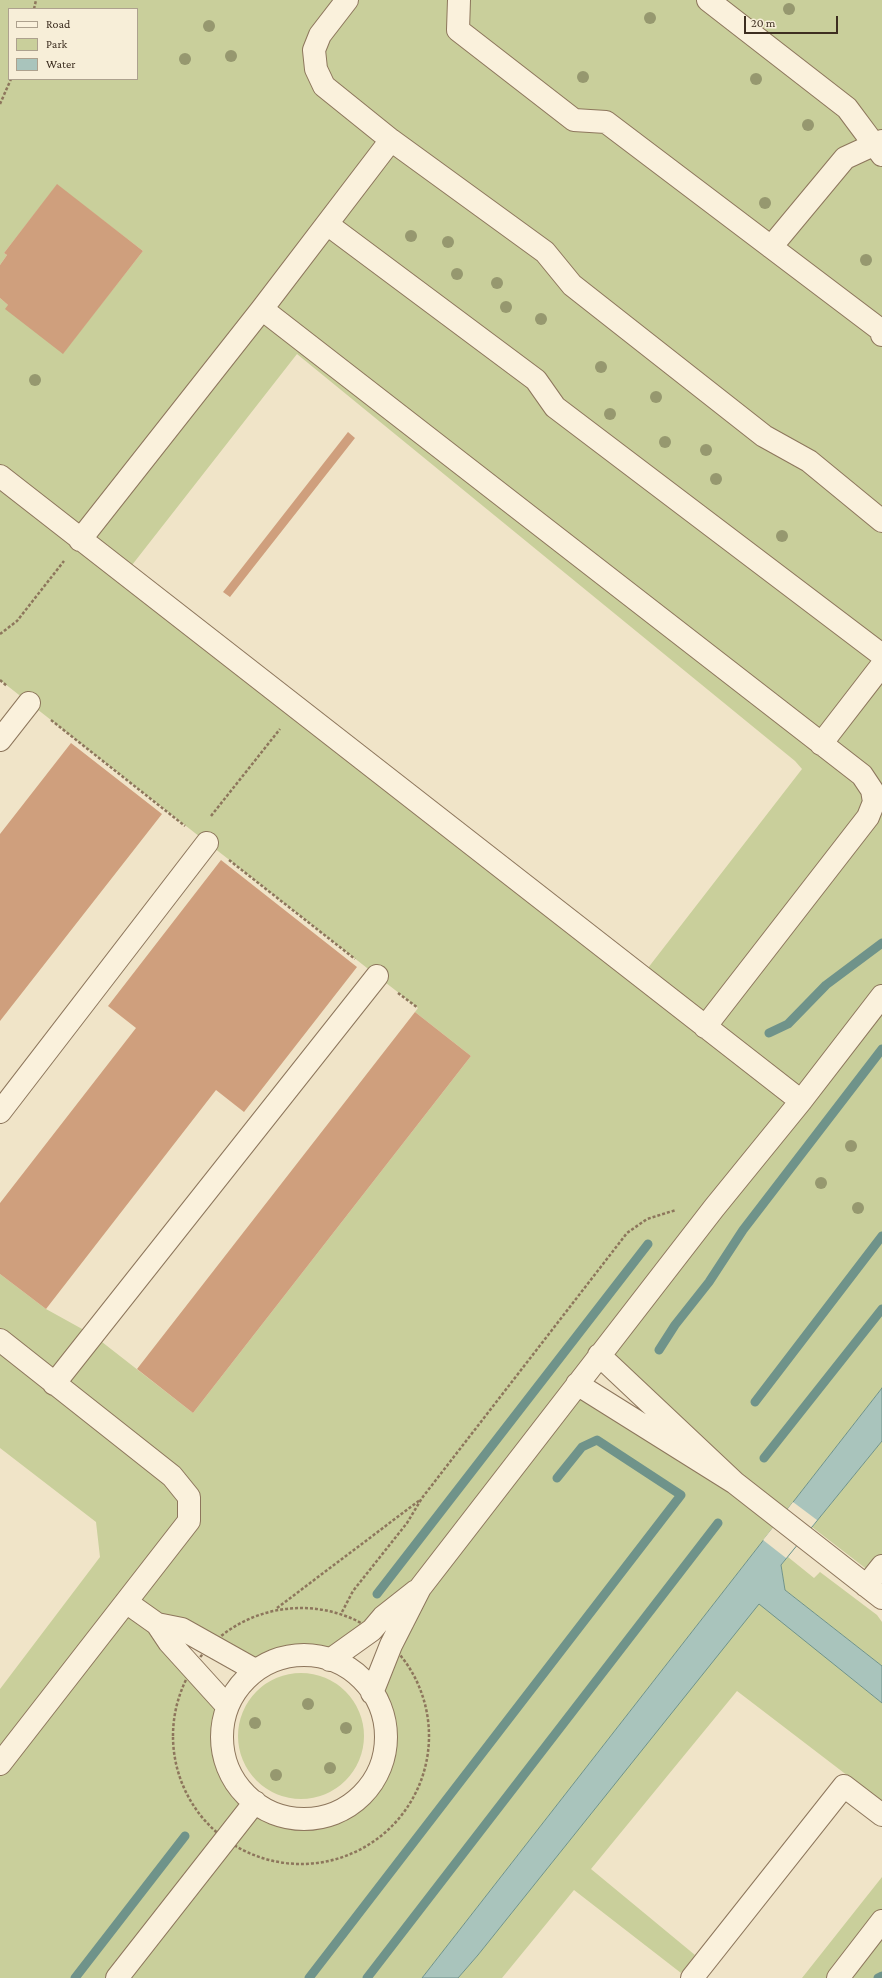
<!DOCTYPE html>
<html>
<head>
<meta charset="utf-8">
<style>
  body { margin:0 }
  #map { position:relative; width:882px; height:1978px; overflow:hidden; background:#f0e4c8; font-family:"Crimson Pro",serif }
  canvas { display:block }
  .legend { position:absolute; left:8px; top:8px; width:130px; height:72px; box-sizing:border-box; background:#f7eed8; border:1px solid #ada18e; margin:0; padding:5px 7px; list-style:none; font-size:12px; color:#3d2e20 }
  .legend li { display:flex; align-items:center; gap:8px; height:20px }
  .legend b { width:20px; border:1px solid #ada18e }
  .scale { position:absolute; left:744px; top:16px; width:94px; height:18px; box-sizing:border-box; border:2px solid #3d2e20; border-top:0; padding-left:5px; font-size:12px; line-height:14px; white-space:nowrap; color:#3d2e20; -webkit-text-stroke:3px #f7eed8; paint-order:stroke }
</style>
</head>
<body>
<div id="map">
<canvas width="882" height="1978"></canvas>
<ul class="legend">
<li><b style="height:5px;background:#faf1dc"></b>Road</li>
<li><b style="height:11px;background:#c9cf9b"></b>Park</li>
<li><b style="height:11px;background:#a9c4bc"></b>Water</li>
</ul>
<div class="scale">20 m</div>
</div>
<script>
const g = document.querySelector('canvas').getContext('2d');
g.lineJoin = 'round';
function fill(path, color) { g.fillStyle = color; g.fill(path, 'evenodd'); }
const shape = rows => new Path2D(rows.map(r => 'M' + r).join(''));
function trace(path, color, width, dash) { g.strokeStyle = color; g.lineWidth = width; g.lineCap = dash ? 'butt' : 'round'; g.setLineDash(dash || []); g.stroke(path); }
fill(shape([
  [0,0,882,0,882,1388,422,1978,0,1978,0,1689,100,1557,96,1522,0,1448,0,1274,46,1309,93,1335,193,1413,471,1056,415,1012,418,1008,0,680,0,298,63,353,143,251,57,185,4,253,7,255,0,265],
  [9,9,137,9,137,79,9,79],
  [297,354,795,761,802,769,641,977,125,574],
  [599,1355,732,1482,577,1384],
  [420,1589,372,1693,380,1704,387,1732,383,1762,369,1788,347,1807,320,1818,290,1818,262,1809,240,1790,225,1764,221,1735,227,1706,158,1624,255,1670,281,1658,311,1655,330,1660],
  [882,1441,882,1581,812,1527],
  [788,1557,814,1578,820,1572,877,1615,882,1622,882,1666,785,1590,781,1565],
  [759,1603,882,1703,882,1802,737,1691,591,1869,695,1955,681,1973,574,1890,502,1978,458,1978,478,1955],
  '238 1736a63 63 0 1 1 126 0a63 63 0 1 1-126 0Z',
  [882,1877,882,1978,802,1978]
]), '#c9cf9b');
const water = shape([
  [882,1388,882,1441,781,1565,785,1590,882,1666,882,1703,759,1604,478,1955,458,1978,422,1978,882,1388]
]);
fill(water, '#a9c4bc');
trace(water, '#6f938a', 1);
fill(shape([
  [793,1502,817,1520,786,1558,763,1540]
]), '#f0e4c8');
trace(shape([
  [769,1033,788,1024,826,985,882,943],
  [659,1350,675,1325,709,1282,743,1230,882,1049],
  [755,1402,882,1236],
  [764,1458,882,1309],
  [377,1594,648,1244],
  [75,1978,185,1836],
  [309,1978,681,1495,597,1440,582,1447,557,1478],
  [367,1978,718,1523],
  [878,1978,882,1976]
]), '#6f938a', 9);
fill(shape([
  [57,184,143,251,63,354,5,309,8,305,0,298,0,265,7,255,4,253],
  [348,432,355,438,230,597,223,592],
  [71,743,162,814,0,1021,0,834],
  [221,860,357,967,244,1112,216,1090,46,1309,0,1274,0,1203,136,1028,108,1006],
  [415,1012,471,1056,193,1413,137,1369]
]), '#cf9f7d');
const minor = shape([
  [347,0,320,35,314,50,316,69,324,86,391,140,545,252,572,285,764,436,809,461,882,521],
  [459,0,458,30,574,120,606,122,882,331,882,335],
  [708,0,847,108,882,155],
  [327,224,536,380,555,407,882,655],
  [771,247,845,158,882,141],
  [262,309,862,775,872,790,874,802,868,817,705,1027],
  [0,476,801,1101],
  [80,540,262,309,391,140],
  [0,740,29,703],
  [821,744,882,665],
  [0,1112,207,843],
  [0,1340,172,1476,189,1497,189,1521,0,1764],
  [54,1384,377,976],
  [577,1384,735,1483,599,1355],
  [735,1483,882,1598],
  [866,1586,882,1566],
  [126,1602,157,1624,169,1642,227,1706],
  [157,1624,182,1629,255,1670],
  '222 1737a82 82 0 1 1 164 0a82 82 0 1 1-164 0Z',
  [330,1660,372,1630,383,1617,416,1591],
  [372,1693,391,1645,420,1588,714,1208,801,1101,882,996],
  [117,1978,255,1802],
  [692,1978,844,1786,882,1815],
  [838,1978,882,1921]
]);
trace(minor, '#8d765c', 24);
trace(shape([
  [34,9,36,0],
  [0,104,11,79],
  [0,634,17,621,64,561],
  [0,680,7,686],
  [51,720,185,826],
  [211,816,280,729],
  [229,860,355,959],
  [398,993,418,1008],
  [277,1608,420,1500],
  '173 1736a128 128 0 1 1 256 0a128 128 0 1 1-256 0Z',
  [342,1612,353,1591,407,1523,422,1498,627,1233,647,1219,676,1210]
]), '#8d765c', 2.5, [3, 2]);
trace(minor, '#faf1dc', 22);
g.fillStyle = '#96986f';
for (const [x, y] of [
  [789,9],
  [650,18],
  [209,26],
  [231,56],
  [185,59],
  [583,77],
  [756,79],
  [808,125],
  [765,203],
  [411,236],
  [448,242],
  [866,260],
  [457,274],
  [497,283],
  [506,307],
  [541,319],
  [601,367],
  [35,380],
  [656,397],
  [610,414],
  [665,442],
  [706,450],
  [716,479],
  [782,536],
  [851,1146],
  [821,1183],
  [858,1208],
  [308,1704],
  [255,1723],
  [346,1728],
  [330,1768],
  [276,1775]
]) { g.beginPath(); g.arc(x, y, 6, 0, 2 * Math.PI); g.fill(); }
</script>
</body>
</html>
